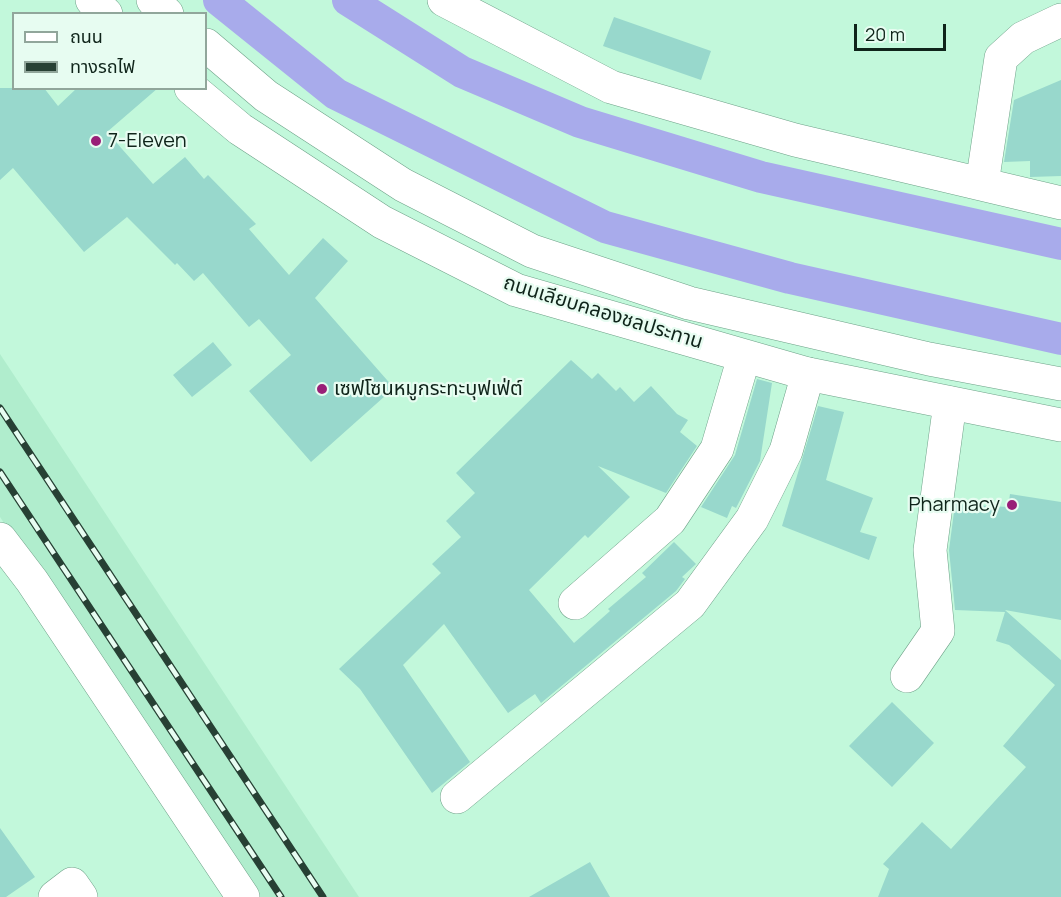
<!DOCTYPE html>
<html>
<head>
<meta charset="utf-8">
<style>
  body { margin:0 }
  #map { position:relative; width:1061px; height:897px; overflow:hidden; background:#c2f8db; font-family:Manrope,"Noto Sans Thai",sans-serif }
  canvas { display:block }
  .legend { position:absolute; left:12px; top:12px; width:195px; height:78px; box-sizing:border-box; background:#e7fcf1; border:2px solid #91a69b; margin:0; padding:8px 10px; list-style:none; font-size:18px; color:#0f241a }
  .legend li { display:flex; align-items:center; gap:12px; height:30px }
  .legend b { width:30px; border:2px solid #91a69b }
  .scale { position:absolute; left:854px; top:24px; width:92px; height:27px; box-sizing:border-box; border:3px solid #0f241a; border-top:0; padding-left:8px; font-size:18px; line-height:21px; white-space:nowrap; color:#0f241a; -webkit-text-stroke:4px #e7fcf1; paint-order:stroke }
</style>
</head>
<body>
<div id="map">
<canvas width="1061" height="897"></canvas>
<ul class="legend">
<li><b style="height:8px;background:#fff"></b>ถนน</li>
<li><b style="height:8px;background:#274034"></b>ทางรถไฟ</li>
</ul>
<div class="scale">20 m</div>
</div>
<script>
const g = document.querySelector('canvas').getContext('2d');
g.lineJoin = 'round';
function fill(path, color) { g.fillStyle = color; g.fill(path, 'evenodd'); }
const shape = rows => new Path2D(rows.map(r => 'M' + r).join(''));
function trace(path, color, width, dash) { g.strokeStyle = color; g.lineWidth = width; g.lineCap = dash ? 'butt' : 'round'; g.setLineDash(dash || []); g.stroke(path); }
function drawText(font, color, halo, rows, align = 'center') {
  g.font = font + ' Manrope,"Noto Sans Thai",sans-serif'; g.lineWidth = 4.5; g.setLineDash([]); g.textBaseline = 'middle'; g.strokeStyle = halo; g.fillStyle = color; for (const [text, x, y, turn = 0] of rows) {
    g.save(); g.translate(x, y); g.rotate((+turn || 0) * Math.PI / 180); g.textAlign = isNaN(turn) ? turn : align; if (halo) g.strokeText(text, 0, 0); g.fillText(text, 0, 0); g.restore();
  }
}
fill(shape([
  [0,354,359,897,253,897,0,517]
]), '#b0edcd');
trace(shape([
  [219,0,336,94,605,227,790,278,1061,339],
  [348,0,462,72,580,122,761,177,1061,244]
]), '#a8abeb', 32);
fill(shape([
  [614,17,711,51,701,80,603,46],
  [1061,80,1061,176,1030,177,1030,161,1004,162,1014,100],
  [0,88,44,88,58,106,77,88,158,88,107,132,153,184,185,157,204,179,208,175,256,224,249,229,289,275,323,238,348,261,315,298,394,388,311,462,249,391,291,355,259,319,249,327,203,273,194,281,177,263,175,265,127,217,84,252,13,168,0,180],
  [213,342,232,365,192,397,173,375],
  [571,360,592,379,598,373,616,391,620,387,634,402,651,386,677,414,688,420,680,432,697,446,666,493,598,466,630,497,588,538,585,535,529,590,574,643,610,611,608,609,646,577,642,573,674,542,696,564,682,577,685,579,676,591,541,703,535,694,508,713,444,624,403,665,470,762,432,793,360,689,339,669,441,573,432,564,461,537,446,521,475,493,456,473],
  [757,379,772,383,760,461,736,508,732,506,727,518,701,507,735,455],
  [818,406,844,412,826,480,873,498,860,532,877,537,869,560,782,526],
  [1010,494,1061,502,1061,620,1005,610,1061,660,1061,897,878,897,889,869,883,864,922,822,951,849,1026,767,1003,746,1055,685,1009,645,996,641,1005,612,955,610,949,550,955,504,1008,507],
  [892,702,934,743,892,787,849,746],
  [0,828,35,877,6,897,0,897],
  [590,862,610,897,529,897]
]), '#98d8cc');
const minor = shape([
  [444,0,611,87,795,140,1061,203],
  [982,184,1001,58,1023,38,1061,20],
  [0,539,32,581,243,897],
  [575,603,670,520,717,449,744,357],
  [907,676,938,631,930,550,950,403],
  [457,797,690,604,752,519,786,451,808,374],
  [55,897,72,884,81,897]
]);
const tertiary = shape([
  [92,0,106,14],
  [153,0,167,14],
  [206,45,266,96,403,185,532,251,689,303,929,359,1061,384],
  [191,88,240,129,382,222,516,290,808,374,1061,425]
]);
trace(minor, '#6ea188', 34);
trace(tertiary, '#6ea188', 34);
trace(minor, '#fff', 33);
trace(tertiary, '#fff', 33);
const rail = shape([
  [0,408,323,897],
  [0,472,281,897]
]);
trace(rail, '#274034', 7);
trace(rail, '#e7fcf1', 4.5, [14]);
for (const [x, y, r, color] of [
  [96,141,6,"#991f78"],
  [322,389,6,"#991f78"],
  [1012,505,6,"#991f78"]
]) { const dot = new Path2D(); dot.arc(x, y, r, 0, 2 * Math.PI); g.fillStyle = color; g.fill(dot); trace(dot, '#e7fcf1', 2); }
drawText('20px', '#0f241a', '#e7fcf1', [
  ["7-Eleven",108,141],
  ["เซฟโซนหมูกระทะบุฟเฟ่ต์",334,389],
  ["Pharmacy",1000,505,"right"]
], 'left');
drawText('20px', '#0f241a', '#e7fcf1', [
  ["ถนนเลียบคลองชลประทาน",603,313,17]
]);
</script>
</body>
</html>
